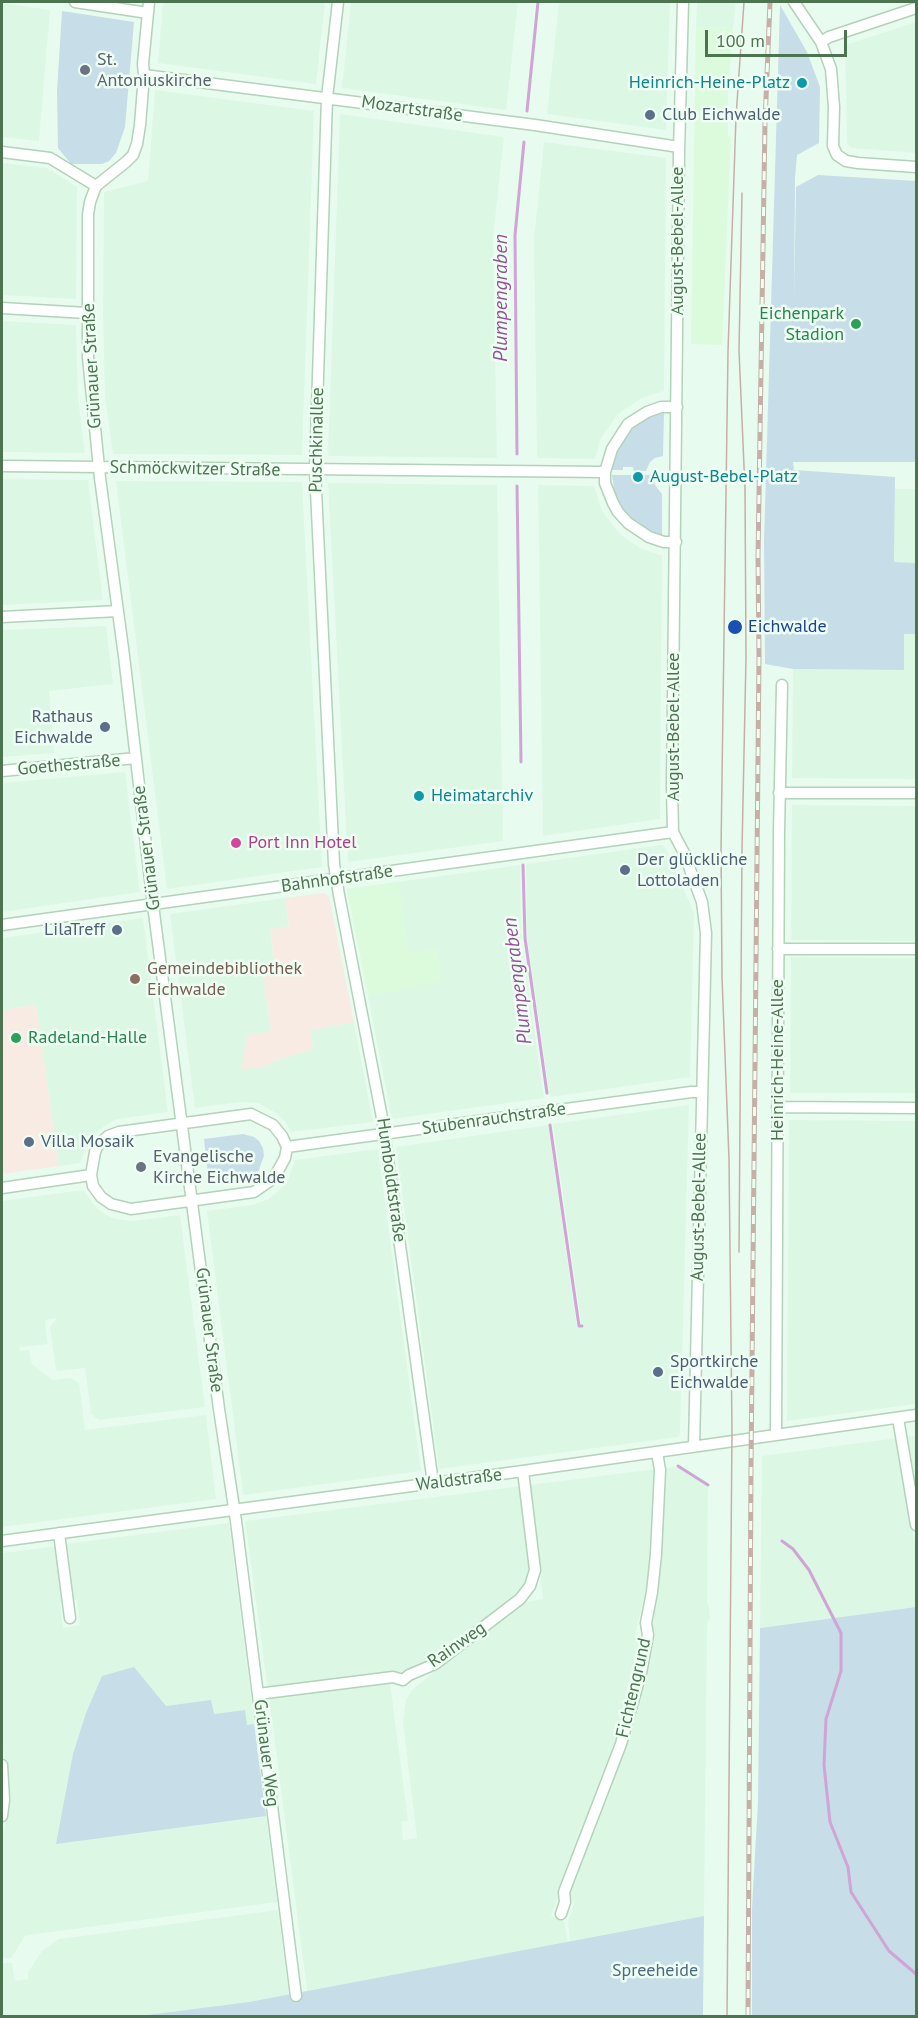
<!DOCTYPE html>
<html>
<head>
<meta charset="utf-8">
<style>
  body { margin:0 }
  #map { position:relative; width:918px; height:2018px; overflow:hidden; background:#e8fbef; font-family:"PT Sans",sans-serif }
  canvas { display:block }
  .frame { position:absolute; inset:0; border:3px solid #4d7451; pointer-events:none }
  .scale { position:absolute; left:705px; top:30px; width:142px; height:27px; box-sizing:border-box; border:3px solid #4d7451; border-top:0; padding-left:8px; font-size:18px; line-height:21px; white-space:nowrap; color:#4d7451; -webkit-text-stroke:4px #eefef3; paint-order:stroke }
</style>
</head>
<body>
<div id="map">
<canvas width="918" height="2018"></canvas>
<div class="frame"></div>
<div class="scale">100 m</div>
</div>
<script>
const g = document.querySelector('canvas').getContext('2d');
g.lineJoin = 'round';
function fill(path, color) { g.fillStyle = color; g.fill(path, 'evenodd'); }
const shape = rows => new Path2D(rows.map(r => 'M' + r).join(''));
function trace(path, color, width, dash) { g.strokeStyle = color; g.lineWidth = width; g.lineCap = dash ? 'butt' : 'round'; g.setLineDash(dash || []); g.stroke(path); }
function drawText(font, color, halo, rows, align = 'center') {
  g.font = font + ' "PT Sans",sans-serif'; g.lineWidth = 5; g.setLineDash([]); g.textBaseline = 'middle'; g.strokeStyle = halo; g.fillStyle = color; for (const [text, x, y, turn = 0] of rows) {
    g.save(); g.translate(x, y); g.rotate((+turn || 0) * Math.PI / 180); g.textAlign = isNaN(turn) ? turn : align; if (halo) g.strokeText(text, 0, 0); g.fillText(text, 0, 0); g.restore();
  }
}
fill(shape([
  [163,2,325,2,316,84,158,63],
  [351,2,518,2,506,110,342,88],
  [559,2,670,2,666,130,547,114],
  [697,2,736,2,733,28,696,27],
  [2,3,50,10,39,141,2,137],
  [916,22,916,153,851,148,847,144,845,45],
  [155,90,314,111,302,455,113,454,105,395,103,313,104,192,148,181],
  [340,114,504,137,493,238,497,458,328,456],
  [544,142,666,158,664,391,642,398,618,414,601,438,595,459,537,458,534,239],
  [2,163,47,168,77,187,76,299,2,295],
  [2,321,76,325,78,397,85,453,2,452],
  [2,479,88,480,103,600,2,605],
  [116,481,302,482,322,867,167,889],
  [328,483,497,485,503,841,348,862],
  [538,485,594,486,602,511,620,534,640,548,662,556,660,819,543,836],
  [895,489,916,489,916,563,894,562],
  [106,626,113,684,49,691,54,753,2,757,2,630],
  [904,633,916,634,916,779,792,778,793,669,904,670],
  [125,772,140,892,2,912,2,783],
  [792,805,916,806,916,941,791,940],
  [661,845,665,847,694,913,690,1077,550,1097,527,937,526,864],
  [520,865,521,937,544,1098,392,1119,347,889],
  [285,898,289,927,270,930,276,972,263,974,271,1032,247,1035,272,1065,272,1062,313,1049,310,1030,354,1022,373,1122,291,1132,285,1122,276,1113,258,1103,240,1102,195,1108,170,914],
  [143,918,168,1112,118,1119,111,1122,99,1130,89,1140,80,1163,59,1166,36,1005,2,1010,2,938],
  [791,957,916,958,916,1093,790,1093],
  [689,1105,680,1434,678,1437,439,1469,396,1147,548,1125,577,1328,581,1322,553,1124],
  [789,1120,916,1121,916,1404,787,1421],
  [378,1149,421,1471,243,1495,207,1211,252,1205,269,1199,287,1183,295,1160],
  [83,1190,94,1205,106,1215,116,1219,133,1221,180,1215,205,1407,99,1420,91,1414,85,1368,58,1371,56,1369,50,1327,57,1318,45,1320,48,1344,19,1347,20,1351,29,1350,32,1364,53,1380,71,1378,79,1383,85,1430,206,1415,216,1499,2,1527,2,1201],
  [916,1436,916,1497,906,1437],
  [897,1438,915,1541,916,1607,760,1628,762,1456],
  [681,1467,708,1484,707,1603,709,1607,710,1618,707,1624,704,1916,570,1941,568,1921,574,1903,568,1892,634,1723,631,1721,649,1653,661,1552,664,1468],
  [656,1469,646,1589,635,1636,643,1638,638,1668,625,1720,551,1916,564,1921,568,1942,307,1991,269,1697,390,1682,408,1821,401,1822,403,1840,417,1838,403,1723,406,1700,412,1690,448,1660,525,1602,543,1599,529,1485],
  [522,1486,530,1554,529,1568,526,1580,511,1601,449,1650,424,1665,396,1674,268,1690,245,1521],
  [229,1523,277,1902,29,1935,25,1936,11,1958,2,1958,2,1842,8,1807,2,1732,2,1553,57,1546,65,1601,60,1603,63,1628,80,1625,77,1600,72,1600,65,1544],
  [278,1910,289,1995,249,2002,139,2016,2,2016,2,1963,12,1963,15,1981,28,1979,28,1972,42,1951,59,1939]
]), '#dcf8e5');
fill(shape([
  [696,27,733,28,728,95,728,136,731,137,722,345,691,344],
  [398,882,409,953,437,949,441,981,368,996,347,889]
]), '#dcfbdd');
fill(shape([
  [324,893,329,896,354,1022,310,1030,313,1049,272,1062,272,1065,241,1070,247,1035,271,1031,263,974,276,971,270,929,289,926,285,898],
  [36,1005,59,1166,2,1174,2,1010]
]), '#f8ebe4');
fill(shape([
  [780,5,807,52,820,87,819,143,797,155,795,178,794,306,796,187,818,175,916,181,916,462,793,462,794,470,895,477,894,562,916,563,916,634,904,634,904,670,793,669,765,664,764,541],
  [62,11,134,22,125,127,116,153,109,161,102,164,71,164,58,148,57,91],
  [664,413,663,456,655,458,650,462,646,471,634,471,633,467,623,467,623,470,612,470,615,453,631,429,636,423,652,415],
  [612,475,653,475,655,485,662,494,662,536,654,534,631,520,623,510,615,493],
  [243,1134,254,1137,259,1141,263,1148,264,1156,258,1172,245,1180,209,1184,204,1139],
  [916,1607,916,2016,752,2016,752,1908,758,1802,760,1628],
  [134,1667,166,1706,211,1700,214,1714,245,1710,247,1725,254,1724,266,1816,56,1844,73,1754,86,1713,102,1676],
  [704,1916,703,2016,139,2016,249,2002]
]), '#c7dde8');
trace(shape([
  [527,111,538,2],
  [517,454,515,235,524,142],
  [517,486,521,762],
  [523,865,525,938,547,1093],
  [550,1125,579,1326,582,1326],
  [678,1466,708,1485],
  [782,1541,793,1549,809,1570,841,1633,841,1671,826,1719,824,1765,830,1822,848,1867,851,1892,889,1951,916,1974]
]), '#d0a4d5', 3);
const minor = shape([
  [75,2,148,13],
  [149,2,143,64,144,75,140,125,137,144,133,155,126,162,96,186,90,202,88,215,88,357,100,478,124,656,153,905,219,1409,236,1521,296,1996],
  [338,2,327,98,315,470,334,864,339,895,383,1123,433,1483],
  [683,2,679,152,672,787,673,832,684,853,702,902,706,933,694,1446],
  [794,2,821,42,831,69,834,107,833,146,837,155,846,161,858,163,916,167],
  [821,42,829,37,916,8],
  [144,75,535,125,679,147],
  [2,152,50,158,96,186],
  [2,308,87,313],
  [2,466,605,472],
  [676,542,664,542,649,537,628,523,618,512,613,503,605,483,605,472,612,449,628,424,647,412,661,407,677,407],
  [2,617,118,611],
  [2,771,136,758],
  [779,793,916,793],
  [2,925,673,832],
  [778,949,916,949],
  [777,1107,916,1108],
  [251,1114,273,1125,282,1136,287,1147,285,1158,274,1178,254,1192,131,1209,111,1204,101,1197,93,1186,91,1175,95,1152,98,1145,108,1136,119,1132,251,1114],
  [287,1147,691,1092,702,1092],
  [2,1188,91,1175],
  [898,1418,916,1525],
  [776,1435,779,832,782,685],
  [59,1533,70,1618],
  [2,1541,523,1471,916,1415],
  [258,1694,393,1677,403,1680,409,1675,435,1664,520,1599,530,1586,535,1570,523,1471],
  [2,1765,4,1800,2,1816],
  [561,1914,565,1902,564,1892,621,1744,641,1673,648,1635,646,1623,652,1592,656,1554,660,1470,657,1452]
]);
trace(minor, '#b3d2b9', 13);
trace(minor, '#fff', 10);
trace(shape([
  [739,1252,742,850,746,657,745,489,739,351,742,193],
  [727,2016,732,1432,729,1159,722,977,721,850,728,351,736,117,744,2]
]), '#c5afa6', 1.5);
const rail = shape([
  [748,2016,751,1467,759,657,758,557,765,122,770,2]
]);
trace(rail, '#c5afa6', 5);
trace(rail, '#eefef3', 3, [9]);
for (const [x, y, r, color] of [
  [85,70,6,"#6b7280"],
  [802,83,6,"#0f9aa8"],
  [650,115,6,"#5c6f8a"],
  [856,324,6,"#2e9e5b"],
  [638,477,6,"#0f9aa8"],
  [735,627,8,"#1a4fb4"],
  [105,727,6,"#5c6f8a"],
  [419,796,6,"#0f9aa8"],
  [236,843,6,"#d1479c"],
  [625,870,6,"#5c6f8a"],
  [117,930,6,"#5c6f8a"],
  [135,979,6,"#8d6e63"],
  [16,1038,6,"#2e9e5b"],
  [29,1142,6,"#5c6f8a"],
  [141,1167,6,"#6b7280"],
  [658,1372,6,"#5c6f8a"]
]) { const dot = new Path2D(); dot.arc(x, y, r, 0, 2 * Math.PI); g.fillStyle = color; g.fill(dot); trace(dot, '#eefef3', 2); }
drawText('18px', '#5b616d', '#eefef3', [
  ["St.",97,60],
  ["Antoniuskirche",97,81],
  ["Evangelische",153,1157],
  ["Kirche Eichwalde",153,1178]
], 'left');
drawText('18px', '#0d838f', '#eefef3', [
  ["Heinrich-Heine-Platz",790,83,"right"],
  ["August-Bebel-Platz",650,477],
  ["Heimatarchiv",431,796]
], 'left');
drawText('18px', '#4d7451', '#eefef3', [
  ["Mozartstraße",412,109,8],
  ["August-Bebel-Allee",678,241,-90],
  ["Grünauer Straße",92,366,-93],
  ["Puschkinallee",317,440,-89],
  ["Schmöckwitzer Straße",195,469,1],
  ["August-Bebel-Allee",674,727,-90],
  ["Goethestraße",69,765,-5],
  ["Grünauer Straße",147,848,-97],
  ["Bahnhofstraße",337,879,-8],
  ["Heinrich-Heine-Allee",778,1060,-90],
  ["Stubenrauchstraße",494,1119,-8],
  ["Humboldtstraße",391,1180,82],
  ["August-Bebel-Allee",699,1207,-89],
  ["Grünauer Straße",209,1330,83],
  ["Waldstraße",459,1480,-7],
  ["Rainweg",457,1645,-35],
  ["Fichtengrund",634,1688,-77],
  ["Grünauer Weg",266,1753,83]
]);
drawText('18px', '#4e5e75', '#eefef3', [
  ["Club Eichwalde",662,115],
  ["Rathaus",93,717,"right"],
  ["Eichwalde",93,738,"right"],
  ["Der glückliche",637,860],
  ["Lottoladen",637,881],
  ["LilaTreff",105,930,"right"],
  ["Villa Mosaik",41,1142],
  ["Sportkirche",670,1362],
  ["Eichwalde",670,1383]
], 'left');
drawText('18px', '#27864d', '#eefef3', [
  ["Eichenpark",844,314],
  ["Stadion",844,335],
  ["Radeland-Halle",28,1038,"left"]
], 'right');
drawText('18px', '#164399', '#eefef3', [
  ["Eichwalde",748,627]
], 'left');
drawText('18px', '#b23c85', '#eefef3', [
  ["Port Inn Hotel",248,843]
], 'left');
drawText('18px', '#785e54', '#eefef3', [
  ["Gemeindebibliothek",147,969],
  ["Eichwalde",147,990]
], 'left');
drawText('18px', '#4b6b85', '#eefef3', [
  ["Spreeheide",655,1971]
]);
drawText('italic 20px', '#94519b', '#eefef3', [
  ["Plumpengraben",501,298,-90],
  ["Plumpengraben",518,981,-97]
]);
</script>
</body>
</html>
